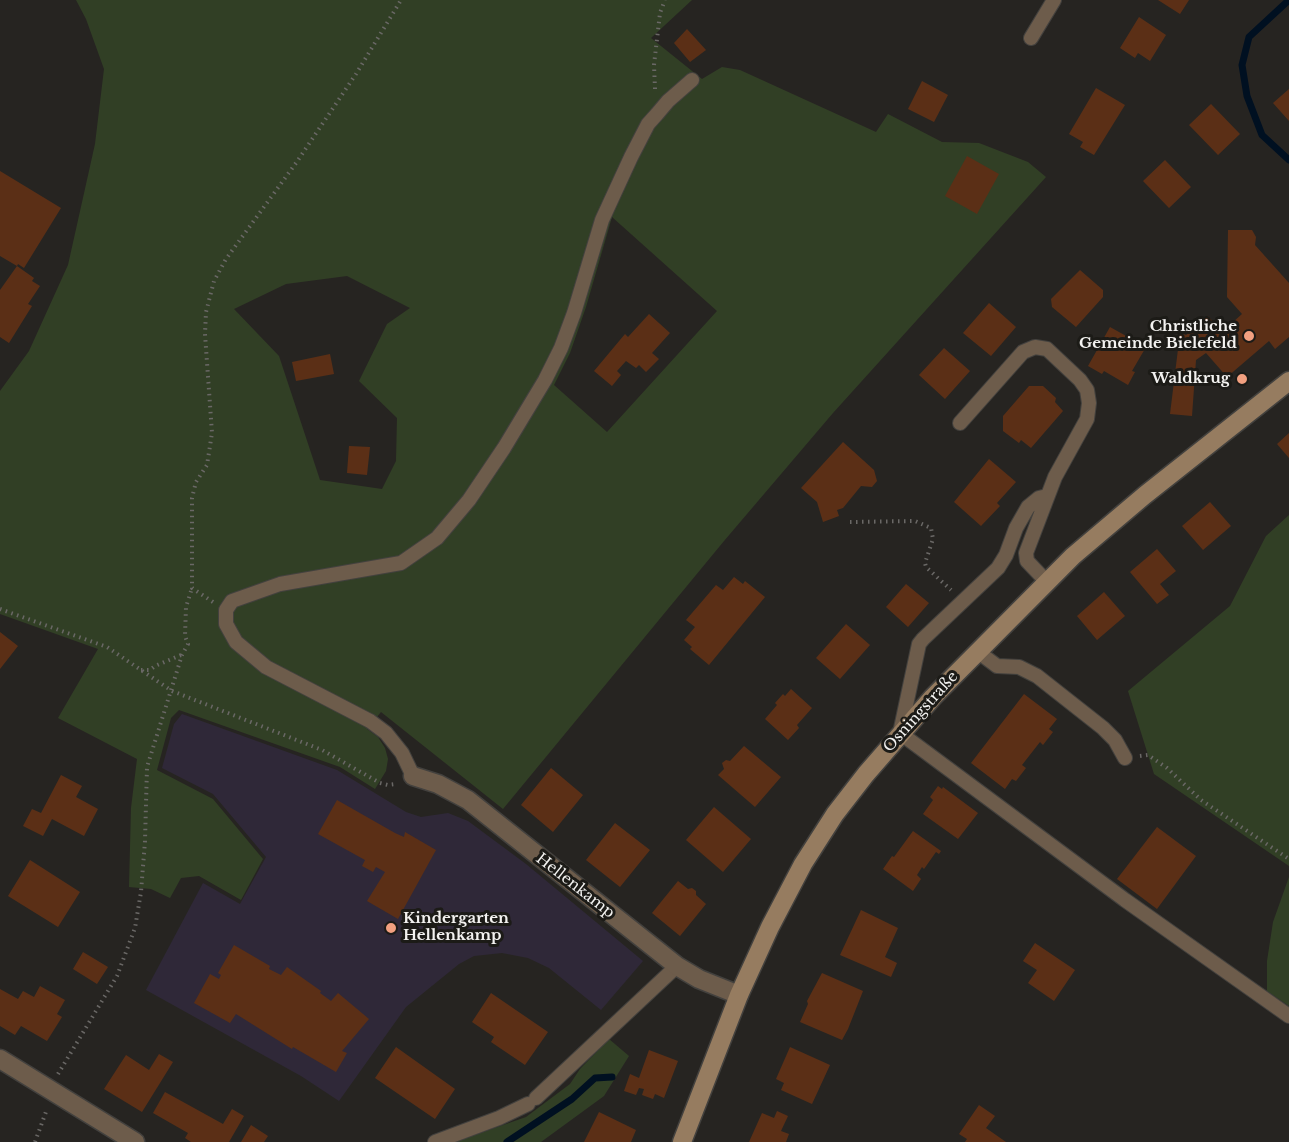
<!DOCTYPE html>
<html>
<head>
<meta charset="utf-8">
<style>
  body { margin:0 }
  canvas { display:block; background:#262421 }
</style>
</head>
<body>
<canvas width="1289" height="1142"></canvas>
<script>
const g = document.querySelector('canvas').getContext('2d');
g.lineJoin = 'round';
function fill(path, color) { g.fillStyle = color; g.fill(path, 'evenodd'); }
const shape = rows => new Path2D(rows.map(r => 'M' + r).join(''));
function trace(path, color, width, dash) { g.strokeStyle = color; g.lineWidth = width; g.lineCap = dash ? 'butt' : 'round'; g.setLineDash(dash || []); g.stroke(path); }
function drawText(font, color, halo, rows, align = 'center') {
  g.font = font + ' "Libre Baskerville",serif'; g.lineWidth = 6; g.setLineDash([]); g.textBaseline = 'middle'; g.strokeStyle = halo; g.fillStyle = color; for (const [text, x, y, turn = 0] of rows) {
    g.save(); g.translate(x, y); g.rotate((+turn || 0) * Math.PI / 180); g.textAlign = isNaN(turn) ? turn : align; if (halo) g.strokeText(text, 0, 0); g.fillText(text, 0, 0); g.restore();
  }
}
fill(shape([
  [182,714,337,770,406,812,421,817,448,813,468,821,526,864,643,961,601,1010,549,968,528,958,502,953,474,956,459,964,406,1007,339,1101,301,1076,146,990,203,883,240,904,266,857,213,794,162,768,174,724]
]), '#2f2838');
fill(shape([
  [76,0,692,0,651,38,702,79,722,67,740,70,876,132,888,114,942,142,979,143,1028,162,1046,177,833,413,724,541,503,809,381,712,367,729,378,737,385,748,388,759,386,771,375,789,340,767,179,710,171,718,157,770,213,799,263,859,241,900,199,876,181,878,170,898,151,889,129,887,131,808,137,759,58,718,98,649,0,614,0,391,29,351,68,265,95,144,104,69,86,19],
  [612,217,717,311,607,432,554,385,570,353,586,307],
  [347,276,410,308,387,324,359,381,397,418,396,461,382,489,320,480,279,356,234,309,286,284],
  [1289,515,1289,866,1154,774,1128,691,1230,606,1266,536],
  [1289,877,1289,1006,1267,991,1267,961,1273,922],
  [609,1039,629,1056,604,1096,541,1142,455,1142,526,1117,570,1084,580,1069]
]), '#313f25');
trace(shape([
  [1289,0,1249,37,1242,65,1247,96,1262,135,1289,160],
  [507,1142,572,1099,595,1078,612,1077]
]), '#001021', 7);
fill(shape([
  [1158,0,1189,0,1180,14],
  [1139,17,1166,35,1150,61,1138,53,1135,58,1120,48],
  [687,29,706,50,690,62,674,43],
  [922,81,948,95,934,122,908,109],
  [1096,88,1125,105,1094,155,1080,147,1083,142,1069,134],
  [1289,89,1289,121,1273,103],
  [1211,104,1240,134,1218,155,1189,125],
  [967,156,999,174,977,214,945,196],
  [1165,160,1191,187,1169,208,1143,181],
  [0,171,61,208,24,268,18,264,17,266,0,256],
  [1228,230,1252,230,1256,237,1255,245,1289,283,1289,337,1275,349,1269,341,1227,377,1206,353,1196,360,1192,416,1170,414,1180,333,1186,335,1208,316,1222,332,1242,314,1227,297],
  [17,266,34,278,32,281,40,286,28,304,32,306,9,343,0,337,0,290],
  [1080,270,1103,290,1103,297,1076,327,1052,307,1051,299],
  [989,303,1016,327,991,356,963,333],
  [649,314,670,333,652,353,659,359,646,372,639,365,636,368,626,361,617,371,621,375,612,386,594,371,625,334,628,337],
  [1110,327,1146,347,1132,371,1135,372,1128,385,1104,371,1102,374,1088,366],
  [944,348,970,371,945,399,919,375],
  [330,354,334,374,296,381,292,362],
  [1029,386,1043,386,1056,398,1055,402,1063,411,1031,448,1021,440,1019,443,1003,431,1003,416],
  [1289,433,1289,458,1277,444],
  [843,442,874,470,877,481,872,487,861,486,843,508,837,510,839,516,823,522,817,502,801,488],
  [349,446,370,447,367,475,347,473],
  [989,459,1016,482,997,503,1000,506,981,526,954,502],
  [1210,502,1231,526,1203,550,1182,526],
  [1157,549,1176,571,1160,584,1169,595,1157,604,1130,572],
  [734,577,743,584,745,581,765,597,709,665,690,649,692,647,684,640,695,627,686,620,716,585,723,590],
  [906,584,929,603,908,627,886,607],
  [1104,592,1125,616,1097,640,1077,616],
  [846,624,870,645,840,679,816,658],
  [0,632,18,646,0,669],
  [791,689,812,708,797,725,799,728,788,740,765,719,777,705,775,703,783,694,785,696],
  [1024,694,1057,719,1049,729,1053,732,1043,745,1040,742,1022,765,1026,768,1016,781,1012,779,1005,789,971,763],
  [744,746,781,777,755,807,718,775,724,769,722,763,726,760,730,761],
  [551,768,583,795,553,832,521,805],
  [61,775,82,786,76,797,98,809,84,836,52,819,43,836,23,826,32,809,41,813],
  [938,786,942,789,943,787,978,813,958,839,923,814,933,800,930,797],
  [337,800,395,833,404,837,405,832,436,850,398,919,367,901,385,872,376,867,373,872,362,866,365,860,318,834],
  [714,807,751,839,723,872,686,840],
  [615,823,650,850,620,887,586,860],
  [1157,827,1196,856,1157,909,1117,879],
  [913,831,941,851,939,854,936,852,924,869,922,867,917,875,921,879,913,891,883,869,892,856,894,857],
  [30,860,80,892,58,927,8,896],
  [678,881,688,889,692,888,696,891,696,895,706,904,680,936,652,913],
  [861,910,898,928,885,957,897,963,891,977,840,955],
  [1035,943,1075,970,1054,1001,1028,983,1037,970,1023,961],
  [234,945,270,966,269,969,281,975,287,967,321,991,320,993,331,1001,338,993,369,1019,342,1051,347,1053,336,1072,293,1047,292,1049,236,1014,230,1023,194,1003,210,974,219,979,221,975,218,973],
  [83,952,108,967,97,984,73,969],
  [822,973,863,991,848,1029,842,1040,800,1022,808,1004,807,1001],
  [40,986,65,1000,57,1014,62,1017,47,1041,21,1026,15,1035,0,1026,0,989,18,999,23,991,34,997],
  [491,993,548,1032,525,1065,491,1042,494,1037,472,1022],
  [396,1047,455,1089,435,1119,375,1078],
  [790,1047,830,1065,812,1104,781,1090,784,1083,776,1079],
  [649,1050,678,1061,664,1098,655,1094,653,1099,642,1095,644,1089,639,1088,636,1095,624,1091,630,1074,639,1078],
  [159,1054,173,1062,142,1112,104,1089,126,1055,149,1070],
  [165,1092,223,1124,232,1109,244,1116,229,1142,191,1142,185,1138,188,1133,153,1113],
  [979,1105,995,1116,986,1128,1006,1142,965,1142,967,1139,959,1134],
  [777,1111,788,1116,781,1131,789,1134,786,1142,749,1142,762,1113,774,1118],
  [599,1112,636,1130,631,1142,584,1142],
  [251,1125,268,1136,264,1142,241,1142]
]), '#5b2f16');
const lane = shape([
  [1031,38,1054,0],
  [960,423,1023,352,1035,347,1047,349,1080,380,1087,390,1089,403,1087,419,1055,477,1026,553,1027,561,1046,581],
  [1047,496,1039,498,1028,507,1016,528,1006,555,998,568,923,639,919,644,900,733,1125,900,1289,1016],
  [977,651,997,666,1019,667,1037,676,1103,728,1115,740,1125,758],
  [413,776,402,753,386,733,370,721,266,667,236,642,226,624,226,610,232,601,280,584,401,563,437,538,469,500,504,448,545,380,561,348,574,313,602,220,631,157,648,124,657,114,668,101,692,80],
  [536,1098,677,966],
  [435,1142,499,1118,528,1104]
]);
const street = shape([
  [413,776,438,784,468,800,677,966,699,979,739,995],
  [0,1059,135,1142]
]);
const secondary = shape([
  [682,1142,739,995,770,927,803,864,835,814,866,774,933,697,1073,556,1145,495,1289,381]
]);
trace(lane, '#43413e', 16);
trace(street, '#43413e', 21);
trace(secondary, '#43413e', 21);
trace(shape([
  [655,89,654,65,660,13,665,0],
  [850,522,915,521,931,528,933,539,925,563,926,567,951,590],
  [213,602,192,588,192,498,196,482,207,465,212,433,205,334,206,312,214,281,226,259,296,163,356,74,401,0],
  [0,609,107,647,172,691,322,750,380,783,388,785,396,784],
  [141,670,150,670,155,666,181,655],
  [1140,756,1148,755,1167,768,1201,800,1289,859],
  [58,1074,117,976,135,928,141,892,145,841,147,767,182,655,188,644,185,636,186,607,192,588],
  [35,1142,47,1109]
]), '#6a6866', 4, [1.5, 4.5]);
trace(lane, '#6d5c4b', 14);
trace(street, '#6d5c4b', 18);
trace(secondary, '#967c60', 18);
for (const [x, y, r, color] of [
  [1249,336,6,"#f2a080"],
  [1242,379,6,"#f2a080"],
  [391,928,6,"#f2a080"]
]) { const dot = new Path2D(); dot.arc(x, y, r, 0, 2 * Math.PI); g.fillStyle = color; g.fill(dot); trace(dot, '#1c1b17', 2); }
drawText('bold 15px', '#f3f2f0', '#1c1b17', [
  ["Christliche",1237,327],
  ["Gemeinde Bielefeld",1237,344],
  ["Waldkrug",1230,379],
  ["Kindergarten",403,919,"left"],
  ["Hellenkamp",403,936,"left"]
], 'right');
drawText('15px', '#f3f2f0', '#1c1b17', [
  ["Osningstraße",921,712,-48],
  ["Hellenkamp",575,886,38]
]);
</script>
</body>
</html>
